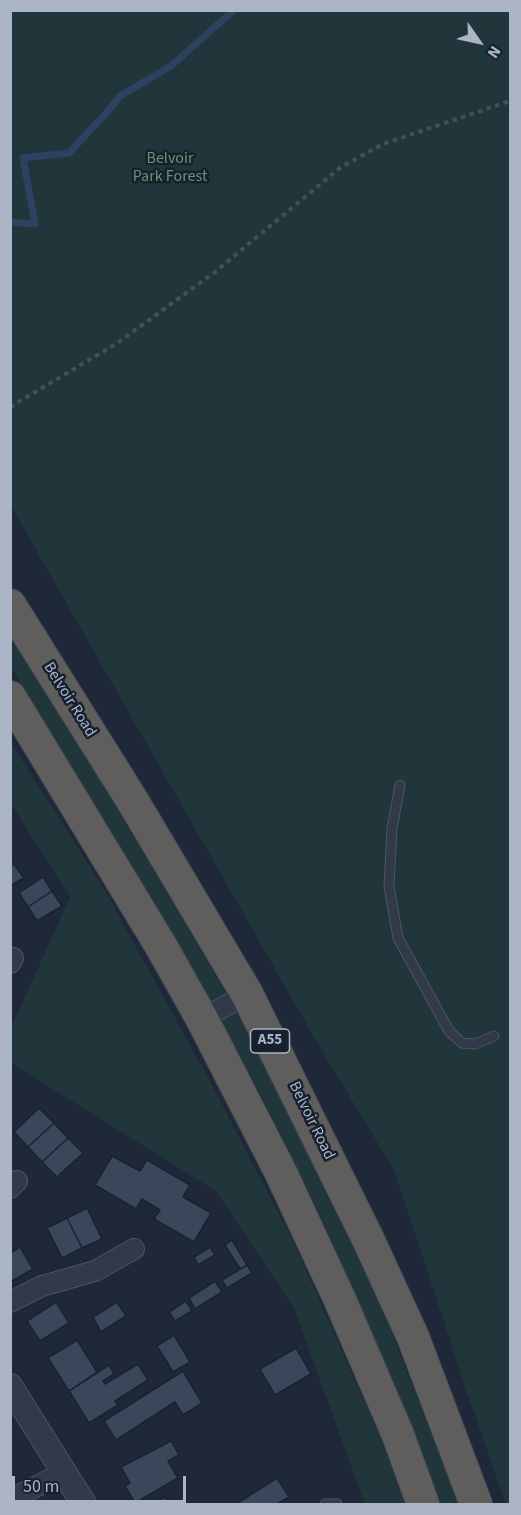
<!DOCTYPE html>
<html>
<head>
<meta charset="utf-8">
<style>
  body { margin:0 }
  #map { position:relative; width:521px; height:1515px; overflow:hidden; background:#1e2839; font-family:"Source Sans 3",sans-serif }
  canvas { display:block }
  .frame { position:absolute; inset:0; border:12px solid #acb5c6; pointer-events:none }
  .north { position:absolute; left:449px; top:12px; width:60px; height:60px; -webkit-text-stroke:4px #17202e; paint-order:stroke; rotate:124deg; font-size:16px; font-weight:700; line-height:24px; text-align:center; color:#acb5c6 }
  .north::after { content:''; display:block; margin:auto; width:21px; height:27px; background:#acb5c6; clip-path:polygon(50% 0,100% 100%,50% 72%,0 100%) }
  .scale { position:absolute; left:12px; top:1476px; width:174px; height:27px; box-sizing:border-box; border:3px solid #acb5c6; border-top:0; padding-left:8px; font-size:18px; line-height:21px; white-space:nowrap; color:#acb5c6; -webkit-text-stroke:4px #17202e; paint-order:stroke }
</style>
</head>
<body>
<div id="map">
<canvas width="521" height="1515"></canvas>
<div class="frame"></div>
<div class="north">N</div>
<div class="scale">50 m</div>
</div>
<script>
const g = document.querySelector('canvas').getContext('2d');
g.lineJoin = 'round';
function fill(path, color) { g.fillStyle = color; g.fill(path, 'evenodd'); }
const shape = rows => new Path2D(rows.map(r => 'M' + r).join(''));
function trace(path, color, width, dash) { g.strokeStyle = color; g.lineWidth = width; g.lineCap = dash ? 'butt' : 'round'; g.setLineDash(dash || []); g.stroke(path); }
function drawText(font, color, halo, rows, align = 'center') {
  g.font = font + ' "Source Sans 3",sans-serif'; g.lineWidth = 5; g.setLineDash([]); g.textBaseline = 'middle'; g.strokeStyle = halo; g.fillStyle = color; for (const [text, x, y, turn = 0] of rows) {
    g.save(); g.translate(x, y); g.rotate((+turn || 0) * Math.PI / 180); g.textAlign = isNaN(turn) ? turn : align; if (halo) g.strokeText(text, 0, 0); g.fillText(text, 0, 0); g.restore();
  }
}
fill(shape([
  [10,11,510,11,510,1504,506,1504,466,1390,395,1172,315,1039,11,506],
  [10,628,256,1044,298,1126,386,1318,459,1504,441,1504,382,1358,321,1217,257,1087,172,933,11,667],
  [11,743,103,887,212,1085,292,1239,380,1437,405,1504,365,1504,294,1308,216,1191,11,1063,11,1028,70,897,11,804]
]), '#20363a');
trace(shape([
  [10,222,35,224,23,158,69,153,108,111,120,96,171,66,234,10]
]), '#2e4160', 7);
const building = shape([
  [14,864,24,878,10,886,10,867,14,864],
  [43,877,52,891,28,907,19,893,43,877],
  [52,891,62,906,37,921,28,907,52,891],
  [39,1108,54,1123,28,1147,14,1132,39,1108],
  [54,1123,68,1138,42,1162,28,1147,54,1123],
  [68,1138,83,1153,57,1177,42,1162,68,1138],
  [112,1156,140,1171,147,1160,190,1185,183,1197,211,1213,194,1242,154,1219,160,1210,142,1199,136,1209,95,1185,112,1156],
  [87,1208,102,1239,82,1248,67,1218,87,1208],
  [67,1218,82,1248,62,1258,47,1228,67,1218],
  [232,1240,247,1265,240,1269,225,1245,232,1240],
  [20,1247,33,1269,10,1282,10,1253,20,1247],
  [210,1247,215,1255,198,1265,194,1257,210,1247],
  [247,1265,252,1273,227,1288,222,1280,247,1265],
  [215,1281,222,1292,195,1309,189,1298,215,1281],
  [186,1301,192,1311,175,1321,169,1312,186,1301],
  [56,1302,69,1323,40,1341,27,1321,56,1302],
  [117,1302,126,1316,101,1332,93,1317,117,1302],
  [174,1335,190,1362,173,1372,157,1346,174,1335],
  [77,1340,97,1372,69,1391,48,1358,77,1340],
  [296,1348,311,1374,275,1395,260,1369,296,1348],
  [138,1364,148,1380,115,1401,118,1405,89,1423,69,1391,109,1365,114,1374,103,1381,105,1384,138,1364],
  [183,1371,202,1403,183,1415,175,1402,116,1440,104,1421,183,1371],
  [171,1441,179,1455,168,1461,178,1478,135,1503,125,1486,130,1483,121,1467,171,1441],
  [277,1478,289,1497,277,1504,236,1504,277,1478],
  [165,1497,170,1504,152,1504,165,1497]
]);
fill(building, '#3a4659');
trace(building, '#192230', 1.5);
const service = shape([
  [400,785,392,829,389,886,398,938,449,1031,462,1043,475,1044,494,1036],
  [325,1504,337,1504]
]);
const minor = shape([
  [10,957,13,958,10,963],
  [202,1019,247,994],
  [10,1188,17,1181],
  [10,1302,42,1286,95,1271,134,1249],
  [10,1500,64,1472]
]);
const tertiary = shape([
  [10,1386,84,1504]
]);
const trunk = shape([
  [10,605,132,800,247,994,368,1239,413,1337,476,1504],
  [10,697,161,946,202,1019,281,1173,340,1300,398,1435,423,1504]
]);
trace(service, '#4c5564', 11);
trace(minor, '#4c5564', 22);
trace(tertiary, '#4c5564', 26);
trace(trunk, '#3c4554', 34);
trace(shape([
  [10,407,116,344,215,272,341,167,383,144,510,101]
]), '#3e5357', 4, [4.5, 4.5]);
trace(service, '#323a49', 9);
trace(minor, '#323a49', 20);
trace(tertiary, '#323a49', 24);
trace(trunk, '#605e5c', 32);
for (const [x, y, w] of [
  [270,1041,39]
]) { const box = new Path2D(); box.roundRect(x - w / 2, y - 12, w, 24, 4.5); g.fillStyle = '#17202e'; g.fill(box); trace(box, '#acb5c6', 1.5); }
drawText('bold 15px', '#acb5c6', null, [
  ["A55",270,1041]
]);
drawText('16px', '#629871', '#17202e', [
  ["Belvoir",170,159],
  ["Park Forest",170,177]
]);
drawText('16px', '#acb5c6', '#17202e', [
  ["Belvoir Road",69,700,58],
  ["Belvoir Road",311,1121,64]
]);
</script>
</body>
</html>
